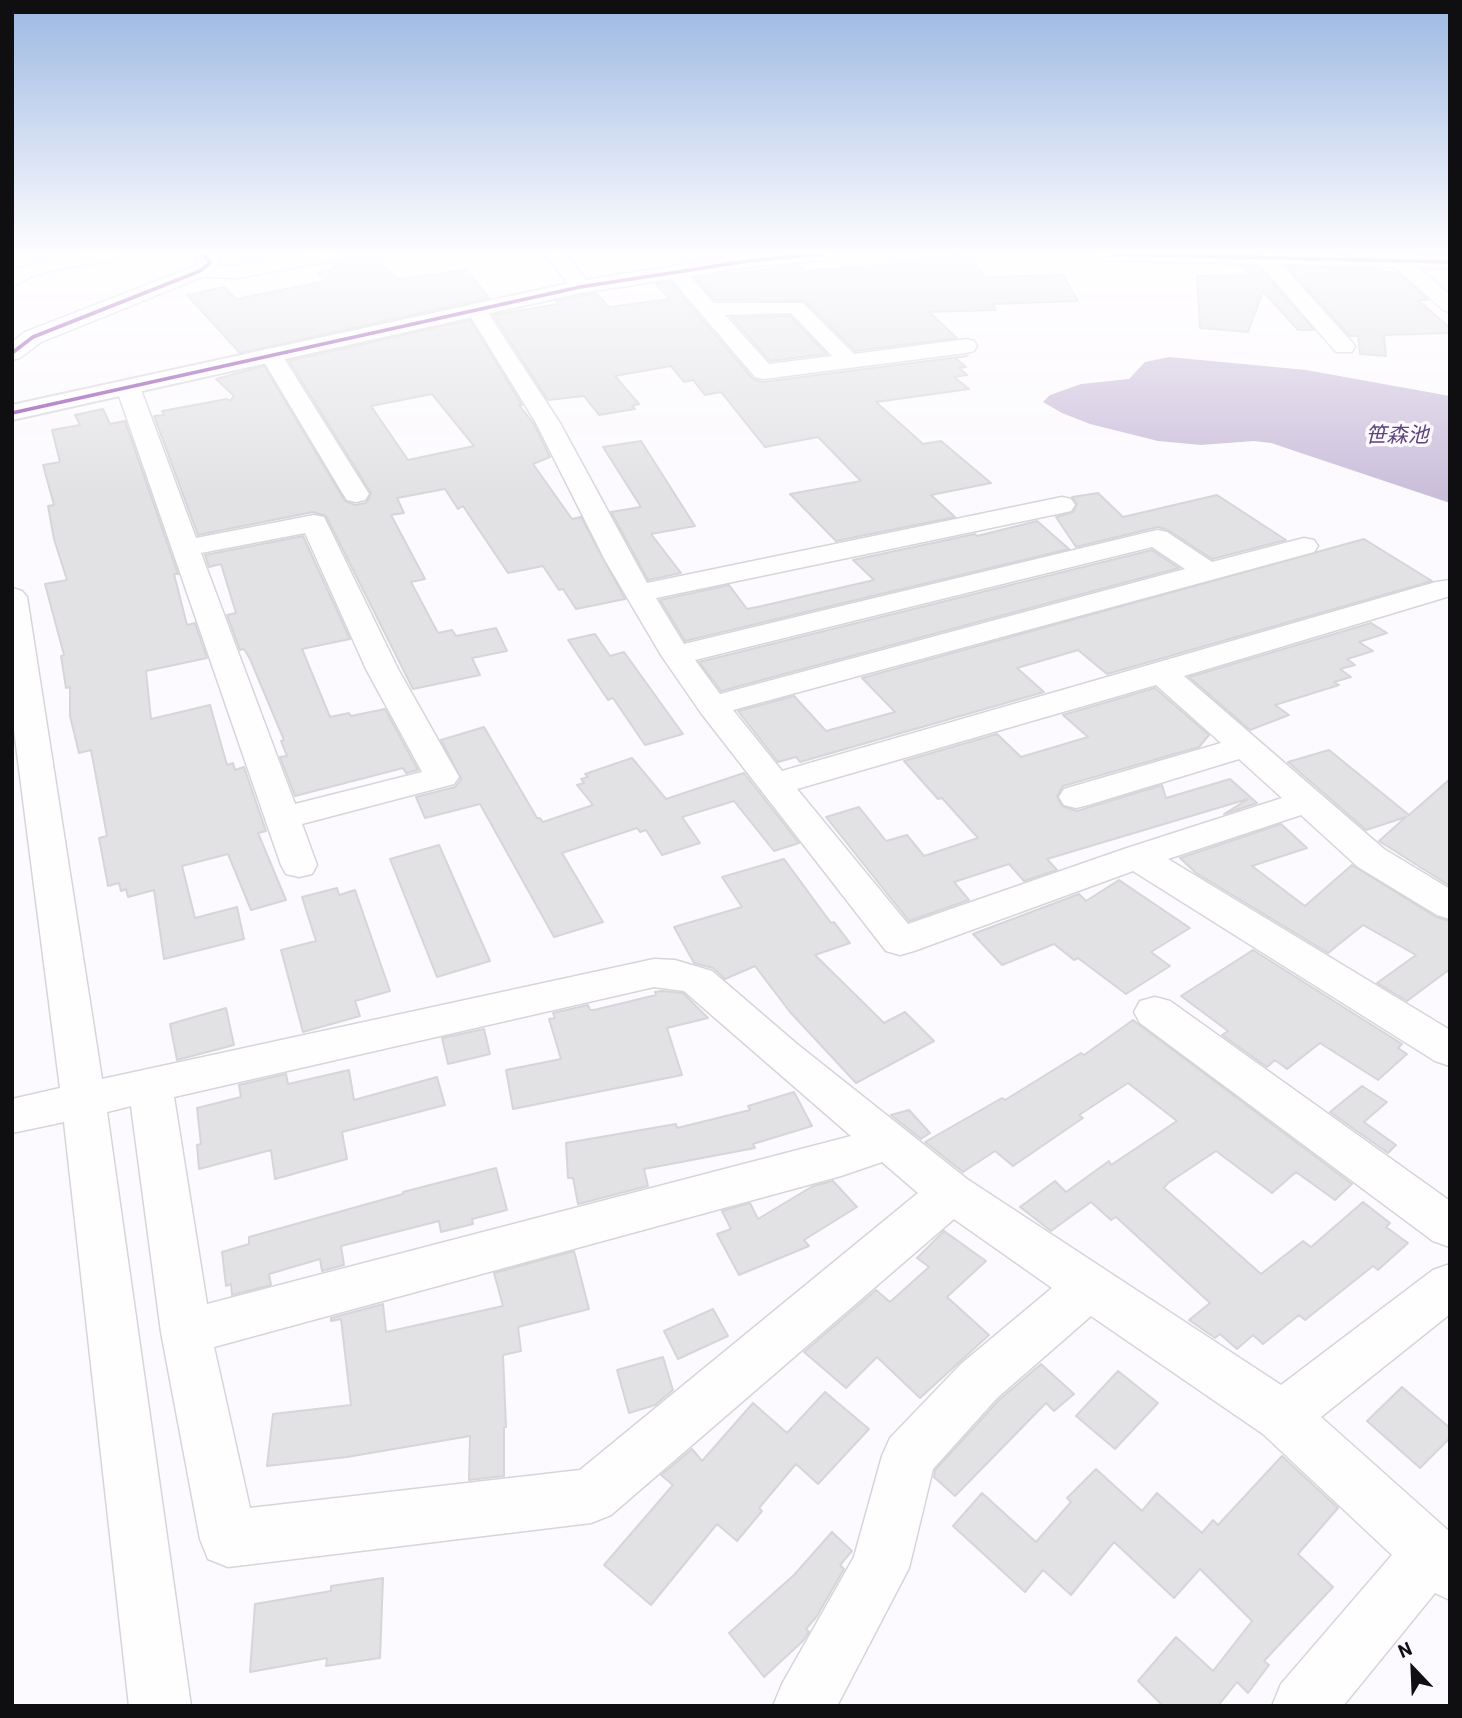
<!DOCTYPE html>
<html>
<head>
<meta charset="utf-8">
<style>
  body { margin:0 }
  #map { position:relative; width:1462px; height:1718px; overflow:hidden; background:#fcfafe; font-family:Barlow,sans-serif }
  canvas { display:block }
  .frame { position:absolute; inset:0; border:14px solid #0f0e10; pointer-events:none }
  .north { position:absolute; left:1378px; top:1634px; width:70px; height:70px; -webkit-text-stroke:5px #fbf9ff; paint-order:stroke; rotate:337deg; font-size:19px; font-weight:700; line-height:28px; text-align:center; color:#0f0e10 }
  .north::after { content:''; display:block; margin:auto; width:24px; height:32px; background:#0f0e10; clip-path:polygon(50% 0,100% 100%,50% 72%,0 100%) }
</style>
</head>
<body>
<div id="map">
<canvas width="1462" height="1718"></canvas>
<div class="frame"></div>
<div class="north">N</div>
</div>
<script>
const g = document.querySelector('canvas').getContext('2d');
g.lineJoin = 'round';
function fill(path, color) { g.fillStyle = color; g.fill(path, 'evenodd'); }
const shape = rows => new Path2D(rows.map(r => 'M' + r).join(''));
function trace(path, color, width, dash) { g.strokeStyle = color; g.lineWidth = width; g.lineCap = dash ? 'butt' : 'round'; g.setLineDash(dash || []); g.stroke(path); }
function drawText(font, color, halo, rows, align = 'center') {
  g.font = font + ' Barlow,"Noto Sans JP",sans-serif'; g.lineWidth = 7; g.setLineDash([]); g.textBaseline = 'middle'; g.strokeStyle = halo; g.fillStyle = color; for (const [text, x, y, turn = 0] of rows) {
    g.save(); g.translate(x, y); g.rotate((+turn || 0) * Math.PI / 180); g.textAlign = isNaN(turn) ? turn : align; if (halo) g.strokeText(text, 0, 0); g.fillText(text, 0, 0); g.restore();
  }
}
fill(shape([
  [1169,357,1306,370,1450,396,1450,503,1271,443,1254,441,1201,445,1158,441,1090,424,1062,413,1043,402,1050,395,1081,384,1129,379,1145,362]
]), '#cabeda');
const building = shape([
  [368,255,399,279,466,270,489,298,240,353,187,295,224,287,236,299,326,281,317,273,337,269,331,263,340,260,368,255],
  [971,255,984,277,1063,275,1078,301,993,304,996,310,929,312,957,338,855,351,805,301,715,300,695,278,800,265,804,271,921,262,918,257,971,255],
  [1241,266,1258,266,1314,330,1298,330,1263,291,1248,332,1200,328,1197,276,1250,275,1241,266],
  [1287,267,1371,269,1398,273,1428,300,1418,300,1450,328,1450,333,1384,335,1386,356,1360,354,1358,336,1350,336,1287,267],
  [670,282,753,379,762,382,967,356,955,358,966,367,959,368,967,375,954,377,969,389,876,402,923,444,941,441,991,483,931,495,955,517,836,541,790,494,861,481,818,437,765,447,721,392,705,395,693,380,684,382,671,366,615,376,639,404,632,406,635,409,599,415,584,396,548,400,493,315,558,304,556,301,596,293,609,307,670,299,656,284,670,282],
  [790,316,827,354,770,361,731,317,790,316],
  [470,320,522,405,519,405,534,424,550,457,533,464,572,519,581,517,625,599,576,609,563,589,559,590,543,566,508,573,463,506,458,509,445,489,397,498,404,513,391,515,425,579,411,582,438,633,452,630,456,636,496,628,507,651,472,658,480,675,413,689,326,516,313,512,198,535,154,416,164,415,162,411,227,399,230,401,234,396,216,379,264,366,345,501,355,505,366,503,371,493,289,361,470,320],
  [432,394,474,446,408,460,371,406,432,394],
  [103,409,110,424,125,421,178,574,174,574,187,625,195,623,207,658,146,671,151,719,210,705,227,765,233,763,235,770,244,767,266,831,258,833,286,900,251,910,228,854,182,866,195,918,237,907,244,939,164,959,154,890,128,897,126,889,121,891,119,883,108,886,99,838,107,836,94,766,91,750,79,753,70,716,70,687,66,688,61,656,64,655,45,584,67,580,54,539,48,506,54,505,43,465,60,462,52,430,80,425,75,415,103,409],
  [641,441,695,526,651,534,681,573,648,580,611,512,641,507,603,447,641,441],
  [1098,493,1123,517,1217,495,1286,540,1212,559,1168,530,1158,527,1076,547,1056,517,1073,512,1077,504,1072,497,1098,493],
  [1037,521,1069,549,685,641,660,600,729,585,747,609,762,606,874,580,853,560,975,534,977,536,1037,521],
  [303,536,350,639,302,649,330,717,349,713,351,716,385,709,418,770,406,773,403,768,295,796,280,757,287,756,281,741,284,740,250,659,244,649,240,650,227,615,236,613,221,564,209,567,205,555,303,536],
  [1364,539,1432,581,1107,674,1078,650,1017,668,1044,692,800,762,796,757,778,762,738,711,794,696,826,731,895,712,862,678,1364,539],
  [1152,550,1179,568,721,691,699,662,1152,550],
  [1371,623,1387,633,1359,642,1373,651,1347,659,1355,665,1340,669,1351,677,1334,682,1339,685,1275,705,1289,715,1250,730,1189,677,1371,623],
  [595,634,610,656,624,652,683,734,645,745,613,698,608,700,568,640,595,634],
  [1155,688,1209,735,1199,747,1063,786,1057,796,1062,806,1077,811,1162,785,1166,798,1230,779,1257,803,1224,814,1248,799,1047,859,1057,870,1024,881,1009,864,954,882,969,900,909,921,826,817,859,807,886,841,907,835,924,856,978,838,942,798,938,799,904,761,997,734,1021,757,1088,737,1063,715,1155,688],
  [484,727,537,818,540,818,543,822,593,805,577,785,584,783,581,779,588,777,585,774,632,758,666,799,744,773,799,843,774,851,734,801,682,817,700,843,662,855,646,830,640,832,637,828,562,853,603,922,554,937,480,804,425,818,416,797,455,787,461,779,441,740,484,727],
  [1329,750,1409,815,1450,779,1450,886,1379,841,1406,817,1366,830,1288,762,1329,750],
  [1281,824,1307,848,1252,866,1305,906,1352,865,1436,917,1450,921,1450,969,1407,1001,1377,983,1416,955,1363,925,1328,953,1196,873,1180,858,1281,824],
  [439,845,490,961,437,977,390,859,439,845],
  [784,859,831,923,834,922,850,943,815,955,884,1023,905,1012,934,1041,856,1083,790,1012,755,966,725,979,713,968,694,963,674,927,742,907,722,877,784,859],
  [1119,880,1190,928,1151,952,1170,966,1126,994,1078,958,1074,960,1054,944,1002,965,973,934,1079,894,1086,901,1119,880],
  [337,888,339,895,355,890,390,991,355,1001,360,1016,303,1032,281,950,316,941,302,897,337,888],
  [1253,950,1402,1044,1398,1048,1407,1054,1378,1080,1320,1043,1287,1069,1275,1060,1267,1067,1222,1035,1228,1031,1181,996,1253,950],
  [662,991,683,993,708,1018,667,1028,682,1075,513,1109,506,1070,561,1059,549,1019,555,1018,553,1013,588,1005,590,1010,594,1010,656,995,655,992,662,991],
  [226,1008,234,1045,177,1060,170,1024,226,1008],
  [1133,1020,1352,1184,1335,1200,1296,1172,1272,1193,1216,1151,1168,1183,1164,1188,1261,1274,1303,1241,1311,1247,1363,1202,1390,1223,1386,1227,1408,1243,1378,1270,1373,1266,1305,1320,1299,1315,1263,1344,1253,1335,1237,1349,1220,1334,1215,1338,1189,1320,1210,1303,1116,1217,1111,1220,1091,1202,1051,1231,1020,1207,1055,1181,1066,1192,1109,1161,1111,1165,1177,1121,1128,1083,1079,1115,1083,1118,1013,1166,995,1151,963,1172,925,1142,1002,1098,1005,1100,1081,1053,1084,1055,1133,1020],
  [484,1029,490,1054,448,1064,442,1038,484,1029],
  [349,1070,354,1100,437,1077,445,1105,342,1132,347,1159,275,1179,271,1150,199,1169,197,1145,201,1144,197,1108,241,1097,239,1085,286,1074,288,1084,349,1070],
  [1362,1086,1387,1102,1364,1122,1396,1145,1388,1153,1330,1112,1362,1086],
  [794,1092,812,1126,753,1144,755,1148,644,1169,648,1186,578,1204,573,1178,568,1178,566,1143,676,1124,677,1128,750,1110,748,1106,794,1092],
  [909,1110,930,1133,921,1139,891,1115,909,1110],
  [496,1168,507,1210,472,1219,473,1224,441,1232,439,1221,341,1246,344,1265,322,1271,320,1259,269,1274,271,1285,232,1295,231,1284,226,1286,222,1252,249,1244,249,1237,403,1194,403,1192,496,1168],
  [833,1181,857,1207,804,1240,809,1246,739,1275,717,1234,731,1229,722,1211,750,1203,758,1219,813,1186,833,1181],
  [944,1231,986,1261,947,1297,989,1335,920,1398,877,1357,846,1388,804,1352,876,1290,890,1302,929,1267,917,1258,944,1231],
  [574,1251,589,1309,518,1327,521,1351,503,1355,506,1427,504,1427,504,1476,469,1480,470,1436,347,1457,267,1466,273,1414,351,1405,341,1319,331,1321,331,1318,383,1304,386,1332,503,1306,494,1273,574,1251],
  [713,1309,728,1336,678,1359,664,1331,713,1309],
  [663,1357,673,1390,655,1405,629,1413,617,1370,663,1357],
  [1041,1364,1074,1394,1054,1411,1046,1403,955,1496,934,1477,935,1470,999,1400,1041,1364],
  [1118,1371,1158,1403,1115,1449,1076,1416,1118,1371],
  [1402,1387,1450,1428,1450,1438,1420,1468,1367,1421,1402,1387],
  [825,1392,869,1429,818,1484,796,1464,759,1508,762,1511,737,1541,717,1524,651,1605,604,1565,673,1485,661,1475,692,1449,702,1461,753,1403,787,1433,825,1392],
  [1282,1456,1338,1508,1298,1554,1333,1587,1264,1661,1269,1665,1248,1693,1237,1682,1218,1706,1163,1706,1138,1681,1176,1637,1213,1671,1252,1621,1200,1569,1174,1598,1114,1542,1071,1595,1043,1570,1025,1592,953,1526,982,1493,1036,1542,1071,1502,1067,1498,1096,1469,1142,1511,1157,1493,1202,1533,1213,1520,1218,1525,1282,1456],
  [832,1532,852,1551,840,1565,844,1569,817,1616,806,1629,809,1632,803,1641,764,1677,729,1633,794,1575,832,1532],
  [383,1578,380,1658,326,1666,327,1658,250,1672,255,1604,331,1591,331,1586,383,1578]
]);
fill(building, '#e2e1e4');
trace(building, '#d7d5d9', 2);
const minor = shape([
  [77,254,127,254,118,260,59,269,32,276,12,287,12,272,18,268,77,254],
  [195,254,214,254,220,263,218,266,238,266,302,254,344,254,335,260,238,278,202,277,41,342,20,358,12,360,12,342,25,332,193,267,199,262,195,254],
  [1258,254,1272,254,1352,342,1355,347,1352,352,1336,352,1258,262,1255,258,1258,254],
  [1401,256,1408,258,1450,295,1450,312,1443,310,1394,266,1391,262,1394,258,1401,256],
  [675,265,682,267,714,303,803,303,854,354,966,339,974,341,977,346,974,351,966,353,763,379,755,377,668,275,665,271,675,265],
  [791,313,832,356,769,364,725,315,791,313],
  [476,303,483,305,560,423,647,583,1062,497,1071,499,1075,505,1071,511,1062,513,656,598,684,644,1157,530,1167,532,1212,562,1304,538,1314,540,1318,546,1314,552,733,710,782,771,1436,582,1450,580,1450,596,1184,676,1384,849,1450,889,1450,919,1437,915,1358,867,1301,815,1168,859,1450,1030,1450,1066,1435,1061,1133,871,914,951,900,955,886,951,701,713,661,655,605,560,536,423,466,309,469,305,476,303],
  [1152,547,1185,569,720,694,695,660,1152,547],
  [1156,685,1221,743,1064,789,1059,797,1064,805,1076,808,1088,805,1239,759,1282,798,1124,849,908,924,797,789,1156,685],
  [271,348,279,350,282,355,369,494,365,500,356,502,347,500,343,494,260,355,263,350,271,348],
  [128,380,136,382,140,387,196,538,314,515,324,517,398,669,459,777,454,784,302,824,317,865,312,874,299,877,286,874,281,865,116,387,120,382,128,380],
  [305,533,366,669,422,772,295,804,201,553,305,533],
  [12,588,22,591,27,597,102,1079,654,959,675,960,712,971,797,1044,967,1179,1281,1385,1433,1270,1450,1264,1450,1314,1321,1417,1450,1532,1450,1600,1435,1593,1343,1706,1272,1706,1281,1684,1392,1555,1263,1434,1091,1316,997,1398,933,1469,909,1568,837,1706,773,1706,782,1684,854,1557,882,1456,890,1438,961,1364,1052,1288,954,1219,611,1515,591,1523,228,1567,208,1559,200,1539,161,1332,131,1106,107,1112,191,1706,129,1706,64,1122,12,1133,12,1099,60,1088,12,714,12,588],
  [654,987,684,991,851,1136,207,1304,174,1097,654,987],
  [882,1162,918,1193,580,1470,250,1508,214,1347,841,1176,882,1162],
  [1155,997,1170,1001,1450,1201,1450,1247,1433,1241,1140,1023,1134,1012,1140,1001,1155,997]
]);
const tertiary = shape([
  [546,254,566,254,591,287,587,291,573,291,546,254]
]);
const secondary = shape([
  [833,254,823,260,748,267,580,293,12,420,12,405,580,281,748,255,833,254],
  [1095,254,1450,256,1450,268,1105,260,1095,254]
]);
trace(minor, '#d7d5d9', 3);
trace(tertiary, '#d7d5d9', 4);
trace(secondary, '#d7d5d9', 4);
fill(minor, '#fffeff');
fill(tertiary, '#fffeff');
fill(secondary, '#fffeff');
trace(shape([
  [1116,254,1450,262],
  [12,353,33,337,200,271,210,263,204,254],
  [12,413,580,287,748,261,820,254]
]), '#8e44ad', 3.5);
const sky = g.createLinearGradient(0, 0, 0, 495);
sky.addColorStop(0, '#9cb8e2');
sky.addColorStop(0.51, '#fefdff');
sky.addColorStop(1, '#fefdff00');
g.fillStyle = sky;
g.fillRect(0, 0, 1462, 495);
drawText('italic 21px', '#5d4479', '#fbf9ff', [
  ["笹森池",1397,435]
]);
</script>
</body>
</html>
